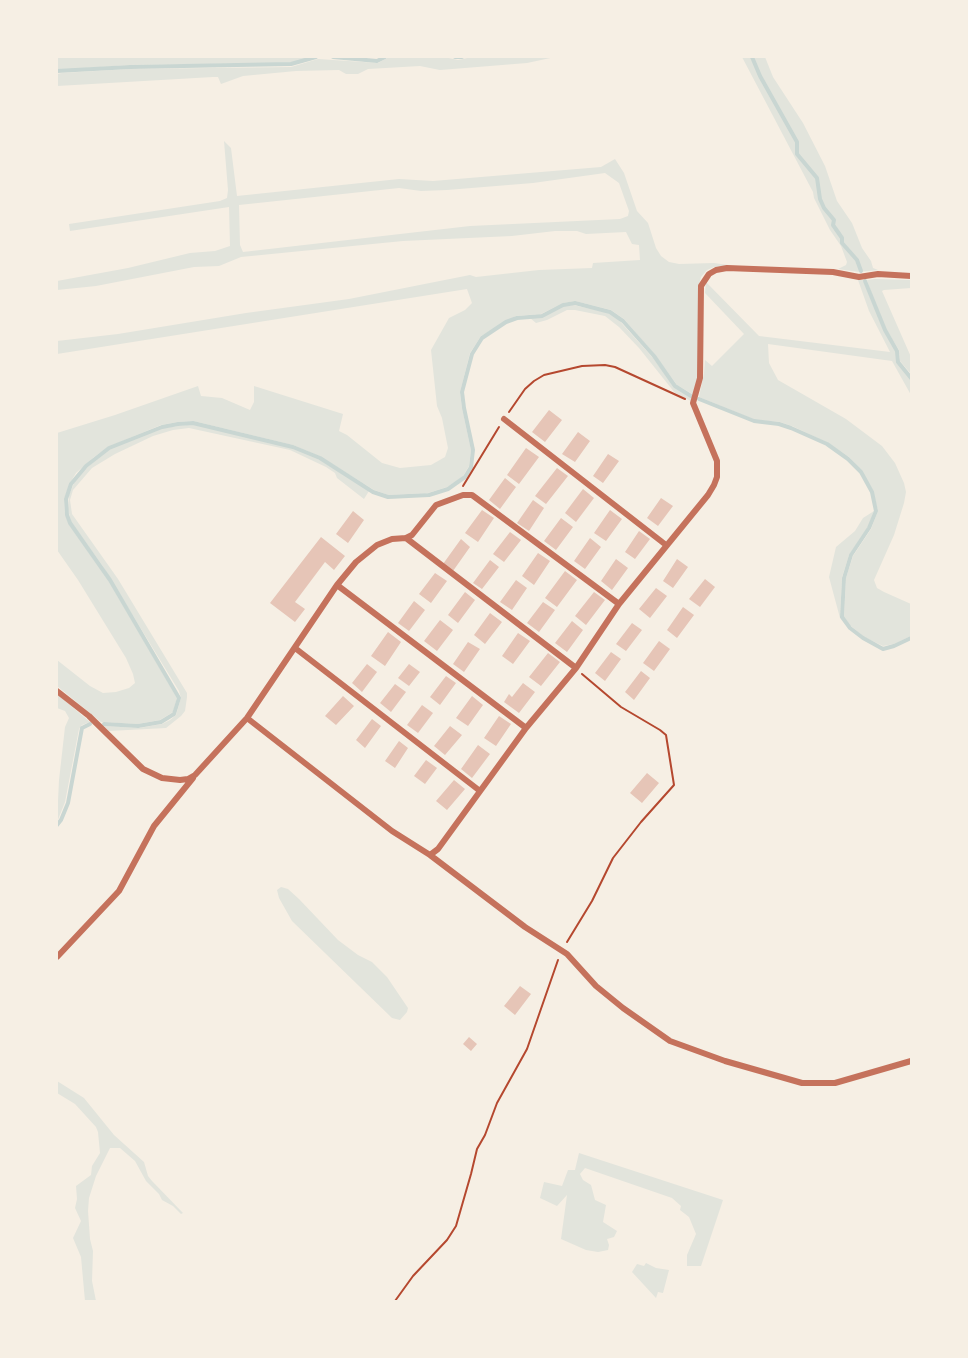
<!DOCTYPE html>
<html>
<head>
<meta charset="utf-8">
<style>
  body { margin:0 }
  #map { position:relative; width:968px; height:1358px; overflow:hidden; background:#f6efe4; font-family:"Asap Condensed",sans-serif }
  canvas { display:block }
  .frame { position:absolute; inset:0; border:58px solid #f6efe4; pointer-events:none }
</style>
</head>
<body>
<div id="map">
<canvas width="968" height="1358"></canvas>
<div class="frame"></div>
</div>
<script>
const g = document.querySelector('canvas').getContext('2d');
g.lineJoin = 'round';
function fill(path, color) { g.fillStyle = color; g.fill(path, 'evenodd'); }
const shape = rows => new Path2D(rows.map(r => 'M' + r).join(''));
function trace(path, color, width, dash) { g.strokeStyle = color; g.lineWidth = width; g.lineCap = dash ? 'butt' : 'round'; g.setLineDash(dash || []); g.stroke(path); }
fill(shape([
  [57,57,311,57,290,63,129,65,57,70],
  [389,57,444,57,458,60,472,57,555,57,527,63,440,70,420,66,368,69,358,74,346,74,339,70,296,71,243,76,221,84,218,77,213,77,57,86,57,74,62,73,129,69,291,67,318,59,378,63],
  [742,57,765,57,773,77,803,123,825,166,837,201,852,223,862,248,871,261,873,268,878,270,859,272,838,269,846,265,847,262,841,246,830,230,814,198,813,192],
  [224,141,231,148,237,196,399,179,433,181,601,167,615,159,624,173,637,211,648,223,656,248,661,256,669,262,679,264,714,263,735,266,714,267,707,270,701,277,699,285,698,376,694,395,677,385,655,355,624,319,611,310,575,301,563,303,541,314,516,316,481,336,470,353,460,392,462,408,471,450,469,466,463,476,456,482,447,487,428,493,388,495,374,490,321,457,293,445,193,421,178,422,161,425,108,447,94,457,76,473,70,483,64,499,65,515,69,524,109,581,177,698,173,712,160,720,138,724,101,722,57,686,57,660,90,686,103,693,116,692,129,688,135,683,133,674,126,658,78,580,57,550,57,433,115,415,198,386,201,396,222,398,250,410,254,402,254,386,343,414,339,431,347,435,382,463,400,468,431,465,445,457,448,448,442,418,437,406,431,350,449,318,465,310,472,303,467,289,57,354,57,341,118,334,246,313,349,299,470,275,476,277,539,270,592,268,593,263,640,260,639,245,632,244,626,232,586,234,577,231,555,231,512,236,403,241,241,257,219,266,194,267,96,286,57,290,57,281,128,268,190,253,215,251,230,246,229,207,70,231,69,224,220,201,227,198,228,190],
  [605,173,619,183,629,211,628,216,620,219,470,226,243,252,240,245,239,205,399,188,421,191,447,190,533,183],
  [875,279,911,280,911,288,884,290,882,291,911,357,911,374,900,361,899,350,886,329,871,292,867,280],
  [858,280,863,280,884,331,896,351,897,362,908,375,911,381,911,395,892,361,768,344,769,363,778,380,846,419,882,446,895,463,904,483,906,492,904,503,894,535,874,580,877,588,884,592,911,604,911,636,894,644,883,646,864,637,851,626,844,617,846,578,853,556,871,529,878,511,873,491,862,471,849,457,828,443,792,426,780,422,755,420,699,397,704,373,705,360,712,366,744,334,705,293,706,282,759,336,890,352,869,311],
  [573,305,606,312,617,318,653,358,675,387,692,398,691,401,675,393,639,348,619,327,605,316,575,310,567,310,547,320,536,323,530,318,542,317,564,306],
  [195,424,293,447,319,459,369,491,364,499,337,478,335,473,326,467,290,450,189,428,173,430,153,436,115,454,92,468,73,490,70,500,72,514,118,579,187,693,187,697,185,711,181,716,166,728,109,731,104,726,139,728,162,724,170,720,176,715,181,698,179,691,102,565,71,522,68,509,69,495,77,476,109,449,162,428],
  [874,511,868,527,849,555,842,577,840,618,829,577,836,547,855,531,863,518],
  [57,694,90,722,82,725,79,729,65,802,57,822,59,780,65,727,69,718,65,711,57,708],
  [281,887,288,889,299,899,338,940,358,955,372,962,387,977,408,1008,407,1012,400,1020,392,1018,292,921,279,898,277,890],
  [57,1081,84,1098,114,1135,144,1162,148,1176,152,1181,183,1213,181,1214,173,1206,162,1200,159,1194,146,1181,135,1161,120,1148,110,1148,96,1176,89,1198,88,1211,90,1239,93,1251,92,1281,96,1301,85,1301,81,1257,73,1238,81,1221,75,1208,77,1199,76,1186,91,1175,92,1166,100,1153,98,1132,96,1127,75,1104,57,1093],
  [579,1153,723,1200,701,1266,687,1266,687,1255,696,1234,689,1217,680,1210,681,1206,672,1198,585,1168,580,1174,583,1180,591,1185,595,1200,606,1205,603,1222,617,1231,614,1237,607,1239,609,1245,608,1250,598,1252,586,1250,561,1239,567,1195,557,1206,540,1198,544,1182,562,1186,568,1170,575,1170],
  [646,1263,656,1268,669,1270,663,1293,658,1292,656,1298,632,1272,637,1264,644,1266]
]), '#e2e4dc');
trace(shape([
  [333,57,377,61,385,57],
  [455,57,462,57],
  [752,57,760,76,797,142,797,154,817,178,820,199,824,208,834,220,833,225,842,238,842,243,857,260,861,271],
  [57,71,130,67,291,64,316,57],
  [865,281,885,330,897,351,898,362,911,378],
  [699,399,754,421,779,424,791,428,827,444,848,459,861,472,872,492,876,511,869,528,851,555,844,578,842,617,850,628,863,638,883,649,894,646,911,638],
  [104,724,138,726,161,722,174,714,179,698,110,580,70,523,67,515,66,499,71,484,86,466,109,448,162,427,178,424,193,423,293,447,320,458,373,492,388,497,429,495,448,489,465,477,471,467,473,450,464,408,462,392,472,354,482,338,506,322,517,318,542,316,563,305,575,303,610,312,623,321,654,356,675,386,691,396],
  [57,825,61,820,68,803,82,728,90,724]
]), '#c9d6d2', 4);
fill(shape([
  [549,410,562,420,545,442,532,432],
  [578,432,590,441,575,462,562,454],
  [526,448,539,457,519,484,507,475],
  [608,454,619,461,603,483,593,476],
  [557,468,568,476,546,504,535,496],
  [505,478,516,487,500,509,489,500],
  [583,489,594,498,576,522,565,513],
  [661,498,673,506,658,526,647,518],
  [533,500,544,508,529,531,517,523],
  [482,510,494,518,478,542,465,533],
  [610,510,622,519,606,541,594,533],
  [353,511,364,520,348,543,336,534],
  [561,518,573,527,556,550,544,541],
  [639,531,650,539,635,559,625,552],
  [510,532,521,540,504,562,493,554],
  [321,537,345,556,334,570,325,562,295,602,305,609,295,622,270,603],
  [590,538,601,547,585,569,574,561],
  [461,539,470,547,453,571,443,564],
  [538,553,550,561,534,585,522,576],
  [616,559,628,568,612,590,601,581],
  [677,559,688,567,673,588,663,581],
  [490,560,499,567,482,589,473,583],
  [565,571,577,580,557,607,545,598],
  [435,573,447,581,431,603,419,594],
  [705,579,715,587,700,607,689,599],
  [516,580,527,588,512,610,500,602],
  [656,588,667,596,650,618,639,609],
  [465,592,475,600,458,623,448,615],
  [594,592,605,600,586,625,575,616],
  [414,601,425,610,409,631,398,623],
  [543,602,555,610,539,632,527,623],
  [683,607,694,615,677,638,667,630],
  [490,613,502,622,485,644,474,635],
  [440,620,453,630,437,651,424,641],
  [572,621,583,630,567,652,555,643],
  [632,623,642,630,626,651,616,644],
  [388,632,401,642,385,666,371,656],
  [518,633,530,641,513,664,502,656],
  [659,641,670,649,654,671,643,663],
  [468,642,480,649,464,672,453,664],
  [611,652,621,659,605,681,595,673],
  [548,653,560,662,541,686,529,677],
  [367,664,377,672,362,692,352,683],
  [409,664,420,672,409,686,398,678],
  [641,671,650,678,634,700,625,692],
  [446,676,456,683,440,705,430,697],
  [523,683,535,692,519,713,504,702,509,694,512,697],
  [395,684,406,692,391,712,380,703],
  [343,696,354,706,336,725,325,716],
  [472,696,483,705,468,726,456,718],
  [422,705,433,713,418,733,407,725],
  [499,716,511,724,496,746,484,738],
  [372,719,381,726,365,748,356,740],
  [450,726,462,735,445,755,434,746],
  [399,741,408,748,395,768,385,761],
  [478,745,490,754,472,778,461,769],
  [426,760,437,768,425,784,414,776],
  [647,773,659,783,642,803,630,793],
  [454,780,465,789,447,810,436,801],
  [520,986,531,994,515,1015,504,1006],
  [469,1037,477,1044,471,1051,463,1044]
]), '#e6c5b7');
trace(shape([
  [509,412,525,389,534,381,544,375,582,366,605,365,615,367,685,399],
  [463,486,499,427],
  [567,942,592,901,613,858,641,822,674,785,666,735,660,730,621,707,582,674],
  [395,1301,413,1276,447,1240,456,1226,471,1174,477,1149,485,1135,497,1103,527,1049,558,960]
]), '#b5482f', 2);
trace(shape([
  [504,419,666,545],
  [406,538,576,668],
  [337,585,526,728],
  [295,648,480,791],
  [57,691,89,716,143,769,162,778,180,780,188,779,195,775,247,718,337,585,356,562,377,545,392,539,406,538,412,535,436,505,463,495,472,495,619,604],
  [247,718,392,831,430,855,525,927,567,954,596,986,623,1008,670,1041,725,1061,802,1083,835,1083,911,1061],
  [430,855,438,849,526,728,576,668,619,604,708,495,714,485,717,477,717,461,693,403,700,378,701,286,709,274,716,270,727,268,833,272,859,277,878,274,911,276],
  [57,957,119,891,154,826,193,778]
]), '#c5725c', 6);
</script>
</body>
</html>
